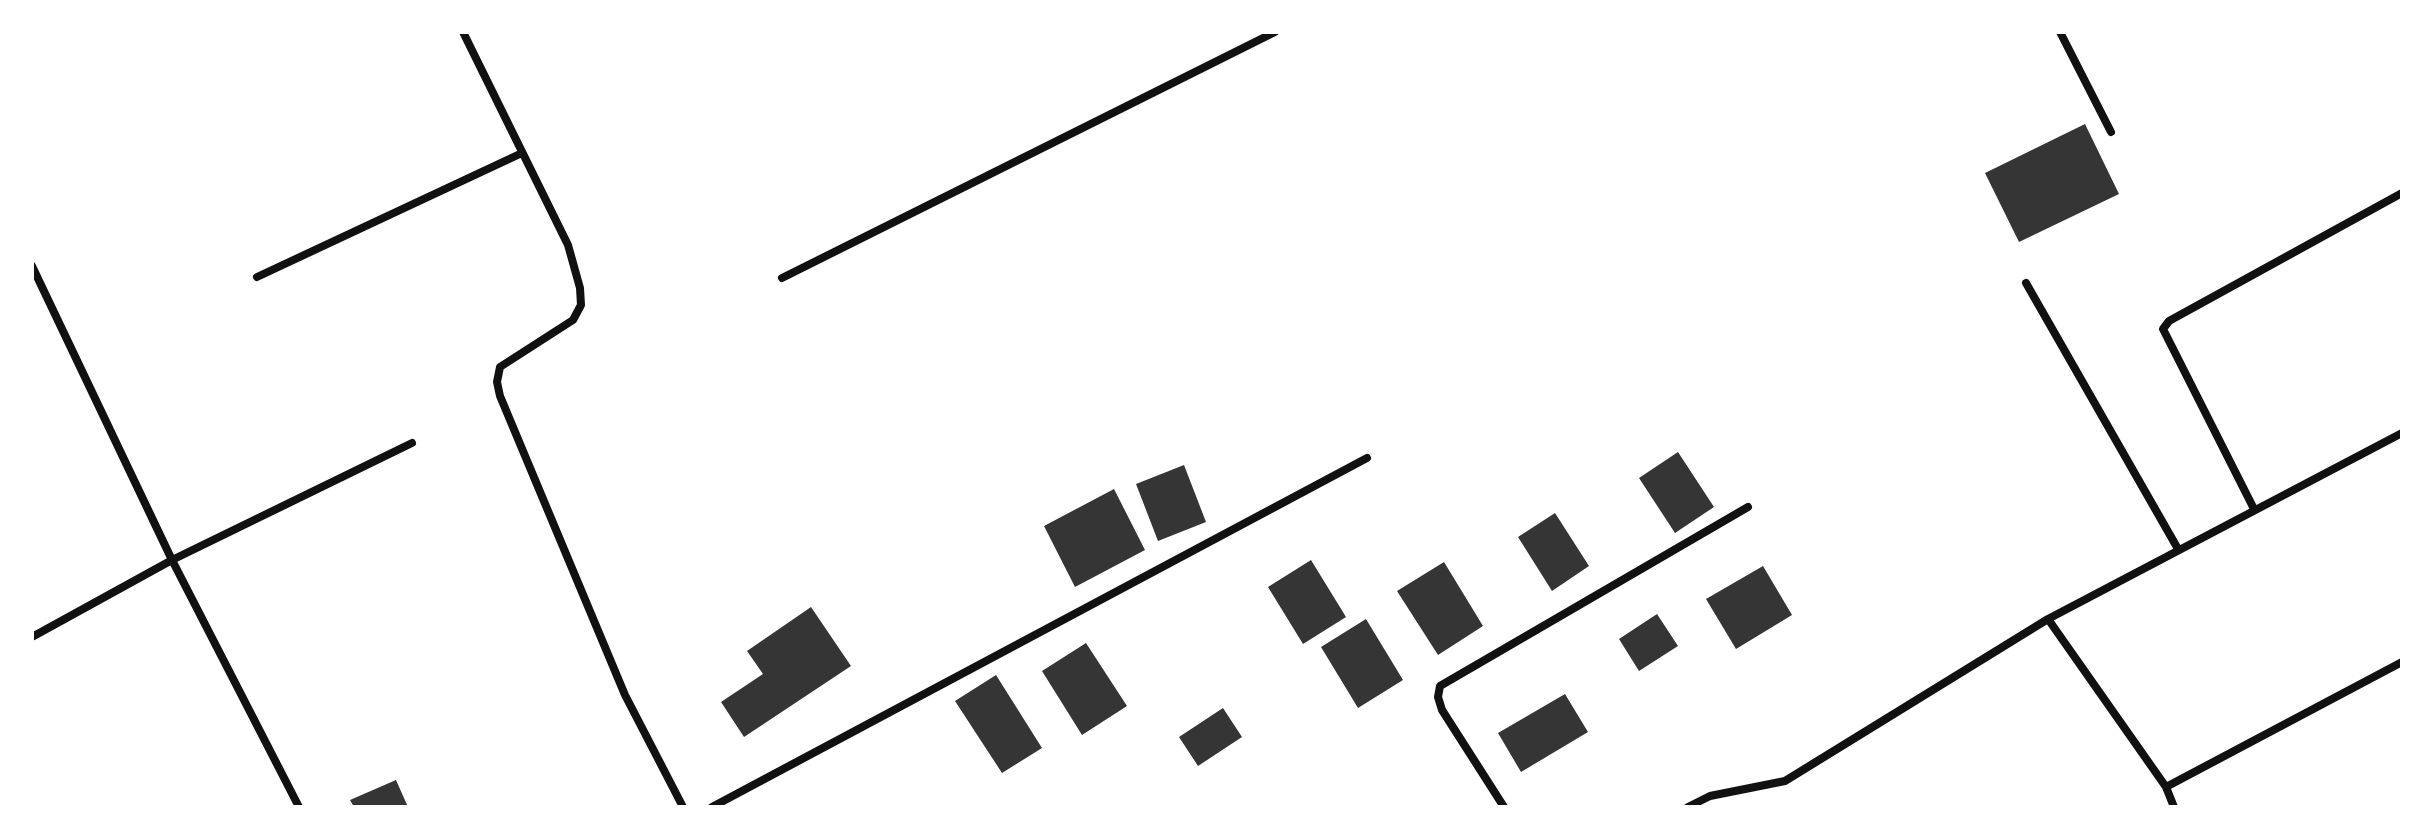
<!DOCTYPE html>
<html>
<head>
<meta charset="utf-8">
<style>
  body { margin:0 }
  #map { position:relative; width:2434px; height:839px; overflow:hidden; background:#fff; font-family:Karla,sans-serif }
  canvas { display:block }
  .frame { position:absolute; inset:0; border:34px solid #fff; pointer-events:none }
</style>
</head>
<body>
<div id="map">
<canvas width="2434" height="839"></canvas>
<div class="frame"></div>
</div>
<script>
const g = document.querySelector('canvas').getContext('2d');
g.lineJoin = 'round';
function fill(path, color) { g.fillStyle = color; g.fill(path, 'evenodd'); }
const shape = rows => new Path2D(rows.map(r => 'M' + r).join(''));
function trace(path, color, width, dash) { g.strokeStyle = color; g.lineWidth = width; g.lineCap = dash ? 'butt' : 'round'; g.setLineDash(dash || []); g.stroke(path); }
fill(shape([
  [2085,124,2119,194,2019,242,1985,173],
  [1678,452,1714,507,1675,533,1639,478],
  [1184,465,1206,522,1158,541,1136,484],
  [1114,489,1145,550,1075,587,1044,526],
  [1555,513,1589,566,1552,591,1518,537],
  [1311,560,1346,617,1303,644,1268,587],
  [1444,562,1483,626,1438,655,1397,591],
  [1763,566,1792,615,1736,649,1706,599],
  [811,607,851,666,744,737,721,702,763,674,747,651],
  [1657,614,1678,646,1639,671,1619,639],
  [1366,619,1403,680,1358,708,1321,647],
  [1086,643,1127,706,1082,735,1042,671],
  [996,675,1042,748,1002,773,955,701],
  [1565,694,1588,732,1521,772,1498,733],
  [1223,708,1242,737,1198,766,1179,737],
  [396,780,408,807,354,807,350,800]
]), '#353535');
trace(shape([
  [463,32,568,245,580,288,581,305,573,320,500,367,497,382,500,396,625,695,683,807],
  [2060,32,2111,132],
  [32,266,172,560,299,807],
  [257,277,522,153],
  [782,278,1275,32],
  [2026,283,2178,549],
  [2254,509,2163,329,2169,321,2402,193],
  [2048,619,2166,787,2174,807],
  [32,637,172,560,412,443],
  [2166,787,2402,662],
  [712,807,1367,458],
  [1504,807,1442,710,1438,697,1440,686,1748,507],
  [1688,807,1710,796,1785,781,2048,619,2402,433]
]), '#111', 8);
</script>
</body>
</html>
